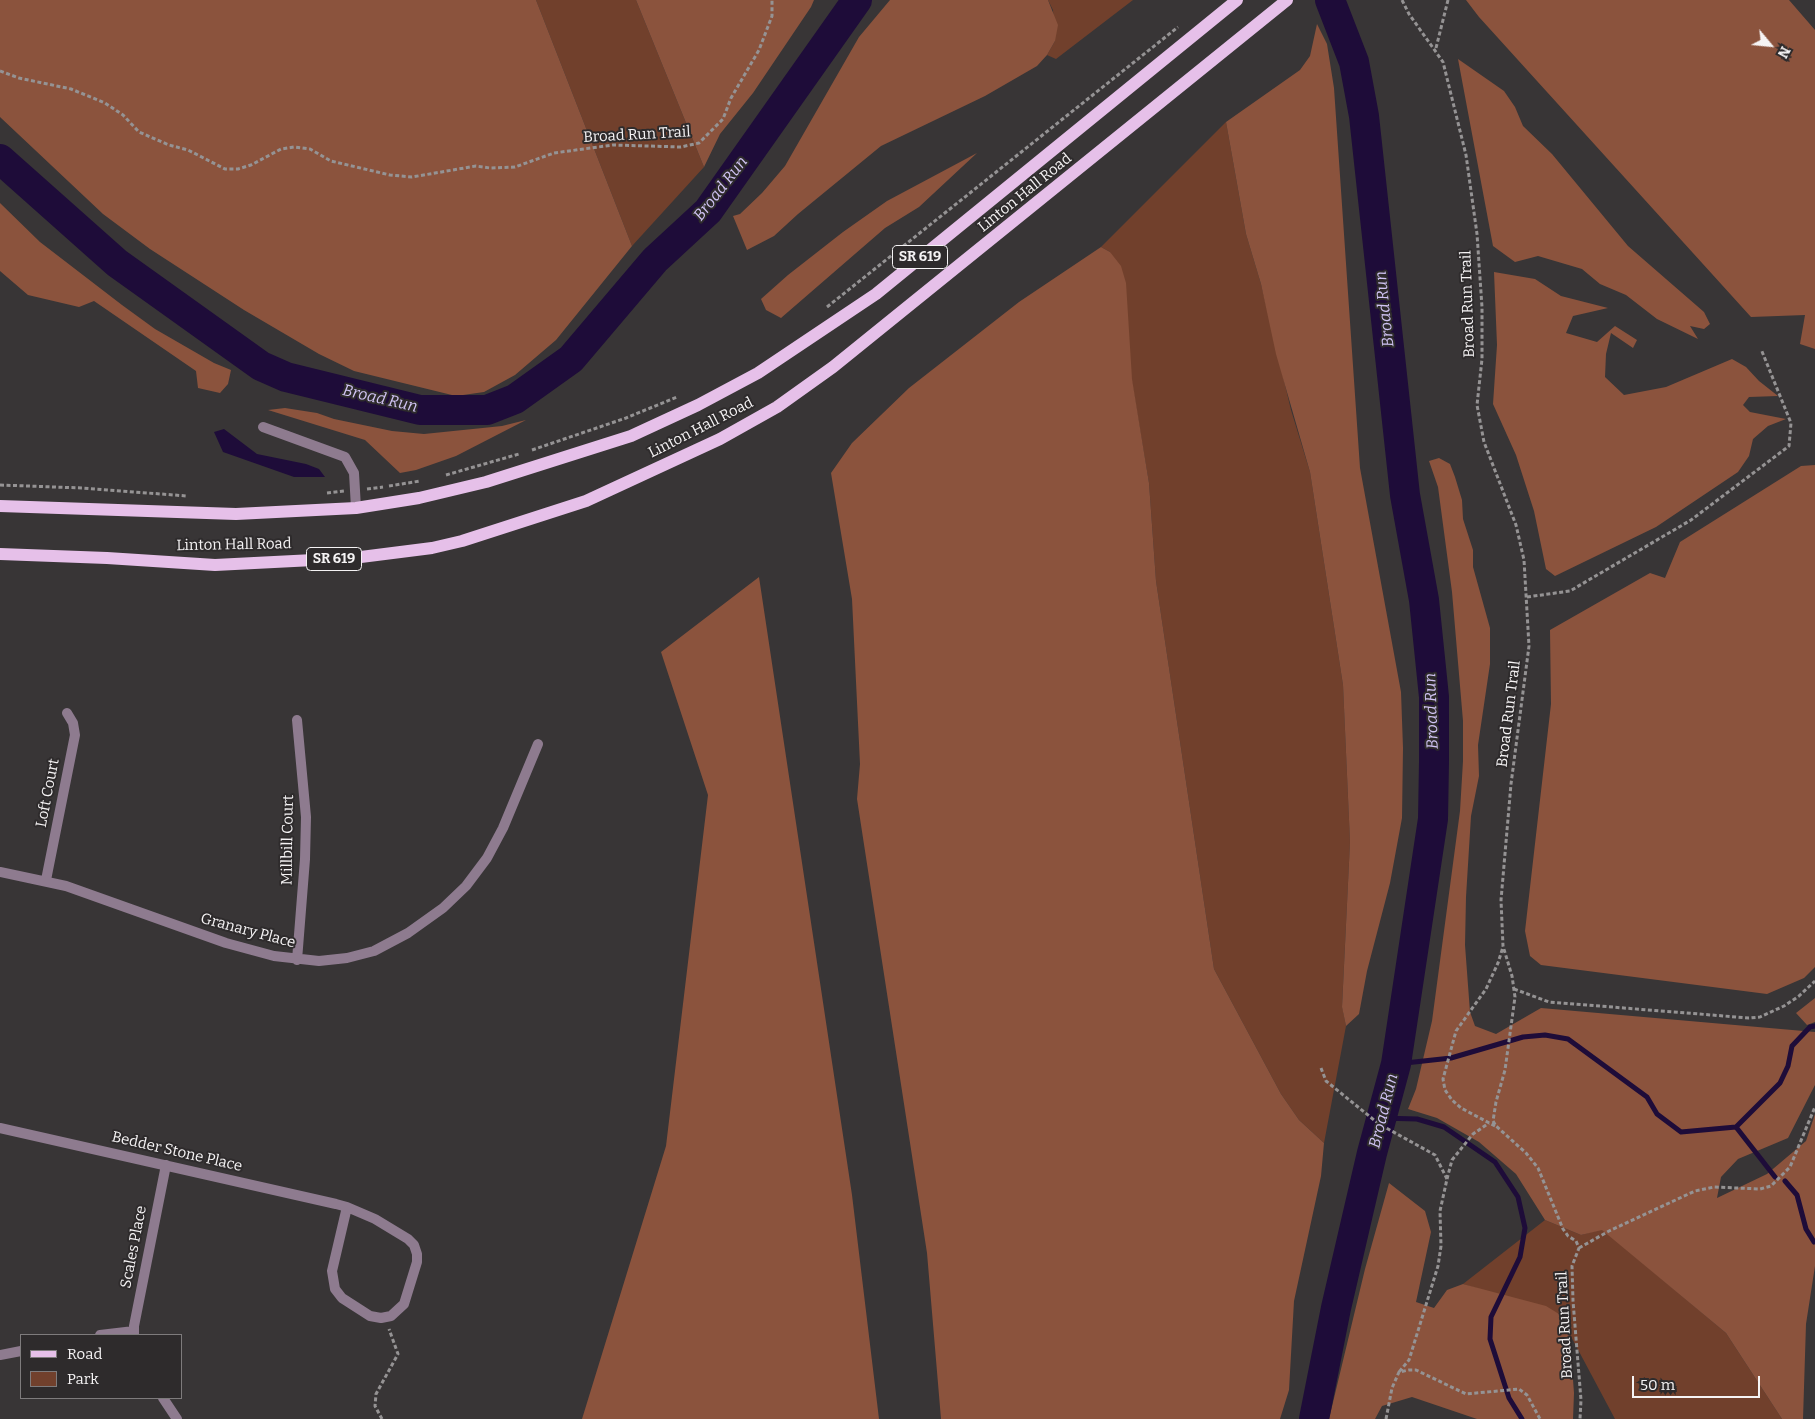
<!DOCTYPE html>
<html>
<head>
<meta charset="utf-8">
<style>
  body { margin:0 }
  #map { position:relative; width:1815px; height:1419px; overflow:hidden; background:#383536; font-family:Bitter,serif }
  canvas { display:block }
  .legend { position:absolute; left:20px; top:1334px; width:162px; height:65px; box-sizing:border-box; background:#2e2b2c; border:1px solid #7e7b7c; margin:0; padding:6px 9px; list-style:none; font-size:15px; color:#f5f3f4 }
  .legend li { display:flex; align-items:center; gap:10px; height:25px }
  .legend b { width:25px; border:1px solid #7e7b7c }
  .north { position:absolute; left:1745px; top:20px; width:50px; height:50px; -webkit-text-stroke:4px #2e2b2c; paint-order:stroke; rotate:118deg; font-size:14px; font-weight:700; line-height:20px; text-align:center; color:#f5f3f4 }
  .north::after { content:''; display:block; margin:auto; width:18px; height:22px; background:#f5f3f4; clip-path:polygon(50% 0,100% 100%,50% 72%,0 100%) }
  .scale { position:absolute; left:1632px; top:1376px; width:128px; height:22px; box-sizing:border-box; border:2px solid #f5f3f4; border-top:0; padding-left:6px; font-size:15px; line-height:18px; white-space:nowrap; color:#f5f3f4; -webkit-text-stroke:4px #2e2b2c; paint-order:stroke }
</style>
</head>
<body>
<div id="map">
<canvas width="1815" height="1419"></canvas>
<ul class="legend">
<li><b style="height:6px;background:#e6c0e9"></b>Road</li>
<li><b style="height:14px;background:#71402c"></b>Park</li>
</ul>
<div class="north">N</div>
<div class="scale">50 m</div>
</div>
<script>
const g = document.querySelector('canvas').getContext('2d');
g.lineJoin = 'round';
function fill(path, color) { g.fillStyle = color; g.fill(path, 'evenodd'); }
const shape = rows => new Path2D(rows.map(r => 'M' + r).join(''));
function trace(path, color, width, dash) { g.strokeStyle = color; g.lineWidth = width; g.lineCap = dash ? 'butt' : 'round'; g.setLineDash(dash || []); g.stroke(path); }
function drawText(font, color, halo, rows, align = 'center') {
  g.font = font + ' Bitter,serif'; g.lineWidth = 4; g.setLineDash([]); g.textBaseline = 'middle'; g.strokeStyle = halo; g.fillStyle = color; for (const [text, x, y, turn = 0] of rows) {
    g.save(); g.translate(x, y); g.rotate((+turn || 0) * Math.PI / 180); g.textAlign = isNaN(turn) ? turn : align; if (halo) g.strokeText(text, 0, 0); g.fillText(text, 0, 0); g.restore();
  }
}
fill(shape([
  [536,0,636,0,704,167,632,246],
  [1048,0,1133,0,1056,59,1047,55,1055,41,1053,10],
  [1226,122,1246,234,1261,284,1291,410,1310,472,1343,685,1350,842,1342,1006,1346,1026,1324,1143,1299,1120,1281,1094,1214,969,1156,581,1149,483,1110,252,1101,247],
  [1545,1220,1581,1235,1602,1229,1726,1333,1782,1419,1615,1419,1559,1314,1463,1284]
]), '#71402c');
fill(shape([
  [0,0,536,0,632,246,556,340,515,375,484,392,456,396,354,371,319,354,244,310,150,249,103,214,0,117],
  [636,0,814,0,811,7,753,93,720,134,704,167],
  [890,0,1048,0,1058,25,1055,41,1047,55,1037,66,985,96,881,146,798,214,774,236,747,250,733,216,740,214,762,193,785,166,859,37],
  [1466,0,1789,0,1815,30,1815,349,1800,344,1805,315,1751,317,1479,17],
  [1317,24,1327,44,1334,88,1360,468,1401,692,1403,748,1402,818,1390,883,1367,971,1359,1014,1346,1026,1342,1007,1350,842,1343,685,1310,472,1276,354,1261,284,1246,234,1226,122,1300,70,1310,56],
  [1458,59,1504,91,1515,107,1523,126,1552,154,1628,246,1704,312,1710,324,1704,329,1690,326,1698,339,1657,319,1626,295,1600,284,1582,269,1538,256,1515,262,1493,246],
  [977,153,919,207,885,228,781,318,766,310,761,299,788,275,843,232,887,201],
  [0,203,40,242,122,305,155,329,214,363,231,370,228,384,220,393,198,388,196,371,94,301,79,307,28,295,0,271],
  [1101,247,1110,252,1121,266,1126,283,1132,379,1149,483,1156,581,1214,969,1281,1094,1299,1120,1324,1143,1321,1176,1294,1301,1289,1390,1280,1419,941,1419,927,1253,857,799,860,764,852,599,831,473,852,443,909,388,1019,302],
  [1494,272,1535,279,1561,296,1608,308,1573,316,1566,333,1597,342,1615,326,1637,340,1633,348,1611,333,1606,354,1605,377,1624,395,1666,387,1732,359,1746,367,1759,381,1778,396,1749,397,1743,405,1750,412,1786,419,1768,426,1753,439,1749,456,1738,472,1656,527,1555,576,1546,569,1534,511,1516,455,1493,404,1497,345],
  [285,408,317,413,334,419,392,431,424,434,502,426,526,420,456,456,416,470,400,473,365,440,268,410],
  [1439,458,1450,464,1455,477,1462,500,1463,519,1473,550,1473,567,1490,628,1490,664,1478,745,1479,776,1471,816,1466,897,1465,945,1470,1012,1475,1026,1496,1034,1541,1008,1815,1032,1815,1085,1788,1138,1738,1159,1721,1177,1717,1198,1767,1174,1806,1141,1815,1114,1815,1266,1806,1324,1803,1419,1782,1419,1726,1333,1602,1230,1581,1235,1545,1220,1516,1174,1479,1142,1437,1118,1408,1109,1416,1089,1432,1021,1460,811,1463,761,1463,721,1452,592,1438,487,1429,461],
  [1815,465,1815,967,1804,978,1767,994,1541,965,1530,956,1525,931,1551,704,1550,630,1650,573,1665,578,1680,542,1801,466],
  [759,577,852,1195,879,1419,582,1419,666,1146,708,795,661,652],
  [1815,998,1815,1022,1807,1025,1796,1013],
  [1389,1183,1425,1211,1431,1232,1416,1302,1434,1308,1447,1290,1463,1284,1546,1306,1559,1314,1569,1326,1574,1393,1573,1419,1477,1419,1412,1397,1382,1406,1375,1419,1329,1419,1365,1269]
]), '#8b533d');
fill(shape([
  [224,429,257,454,306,464,319,469,325,477,294,477,223,452,214,432]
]), '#1e0c39');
trace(shape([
  [1396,1064,1451,1058,1523,1037,1545,1035,1568,1039,1647,1097,1657,1114,1681,1132,1736,1127,1780,1083,1788,1066,1792,1046,1810,1027,1815,1026],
  [1380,1118,1417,1119,1444,1127,1495,1162,1518,1197,1525,1228,1520,1257,1491,1317,1490,1339,1509,1398,1522,1419],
  [1736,1127,1775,1177],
  [1785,1181,1797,1195,1806,1229,1814,1242]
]), '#1e0c39', 5);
trace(shape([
  [0,159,117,263,261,366,286,377,420,410,487,410,515,399,571,359,655,260,708,211,857,0],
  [1314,1419,1336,1308,1372,1153,1396,1064,1433,819,1434,762,1434,697,1424,600,1405,495,1364,116,1354,62,1330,0]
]), '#1e0c39', 30);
trace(shape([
  [1402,0,1409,14,1443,62,1466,155,1477,234,1482,307,1482,359,1477,405,1484,442,1516,525,1524,560,1529,646,1511,784,1501,900,1503,946,1512,976,1515,997,1505,1070,1496,1102,1493,1121,1496,1126,1526,1153,1538,1168,1563,1229,1568,1236,1576,1241,1579,1248,1572,1266,1573,1301,1581,1400,1580,1419],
  [1436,48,1448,0],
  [0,71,19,78,71,89,105,103,123,115,139,132,169,145,188,150,225,169,238,169,251,165,281,149,294,147,310,149,331,161,390,175,412,177,476,166,490,168,515,167,554,153,613,145,681,147,699,143,723,119,731,98,759,50,772,16,772,0],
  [827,307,1178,27],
  [532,450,626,418,677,397],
  [446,475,519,454],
  [0,485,82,488,187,496],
  [389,486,420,481],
  [367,489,383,487],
  [327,493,344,491],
  [1527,597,1570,591,1691,520,1789,446,1791,423,1761,349],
  [1514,989,1549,1002,1749,1018,1760,1017,1784,1006,1799,996,1815,981],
  [1321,1068,1326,1081,1379,1124,1435,1155,1447,1179,1440,1211,1441,1246,1438,1266,1409,1360,1399,1372],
  [1495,1126,1461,1108,1452,1100,1445,1090,1443,1079,1456,1031,1486,989,1498,963,1503,947],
  [1447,1179,1452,1160,1473,1134,1489,1123],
  [1579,1248,1609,1231,1695,1191,1714,1187,1760,1189,1771,1186,1790,1167,1815,1107],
  [382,1419,375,1406,376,1394,398,1354,389,1329],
  [1386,1419,1392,1388,1399,1372,1409,1370,1416,1370,1466,1394,1519,1389,1527,1395,1540,1419]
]), '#959394', 3, [4, 2.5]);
trace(shape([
  [263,427,345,457,354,473,356,508]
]), '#8e7b8f', 10);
trace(shape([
  [0,872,66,886,226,943,274,956,319,961,347,958,374,951,408,933,443,908,466,886,487,858,503,828,538,744],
  [46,880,75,735,73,723,67,713],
  [297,960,305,859,306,817,297,720],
  [0,1128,336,1204,347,1207,375,1219,408,1239,414,1245,417,1254,417,1262,404,1304,391,1316,381,1318,370,1316,342,1298,335,1289,332,1271,347,1207],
  [100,1335,134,1331],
  [134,1335,134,1326,166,1165],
  [0,1355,21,1351],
  [163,1398,177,1419]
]), '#8e7b8f', 10);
trace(shape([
  [0,506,236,514,356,508,419,498,486,482,631,436,698,405,758,373,876,294,1237,0],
  [0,554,107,558,215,565,353,558,432,548,462,541,586,501,720,439,777,407,833,367,1287,0]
]), '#e6c0e9', 12);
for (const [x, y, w] of [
  [920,257,55],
  [334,559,55]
]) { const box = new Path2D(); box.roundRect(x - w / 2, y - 11.5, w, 23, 4); g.fillStyle = '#2e2b2c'; g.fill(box); trace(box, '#f5f3f4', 1); }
drawText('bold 14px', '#f5f3f4', null, [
  ["SR 619",920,257],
  ["SR 619",334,559]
]);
drawText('15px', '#f5f3f4', '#2e2b2c', [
  ["Broad Run Trail",637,135,-3],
  ["Linton Hall Road",1025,193,-39],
  ["Broad Run Trail",1468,304,-92],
  ["Linton Hall Road",701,428,-27],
  ["Linton Hall Road",234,545,-1],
  ["Broad Run Trail",1509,714,-83],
  ["Loft Court",48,793,-79],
  ["Millbill Court",288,840,-89],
  ["Granary Place",248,931,15],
  ["Bedder Stone Place",177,1152,13],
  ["Scales Place",134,1247,-79],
  ["Broad Run Trail",1565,1325,-93]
]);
drawText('italic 16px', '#d0c3f3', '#2e2b2c', [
  ["Broad Run",721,189,-52],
  ["Broad Run",1385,309,-96],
  ["Broad Run",380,399,13],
  ["Broad Run",1432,711,-92],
  ["Broad Run",1384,1111,-76]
]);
</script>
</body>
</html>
